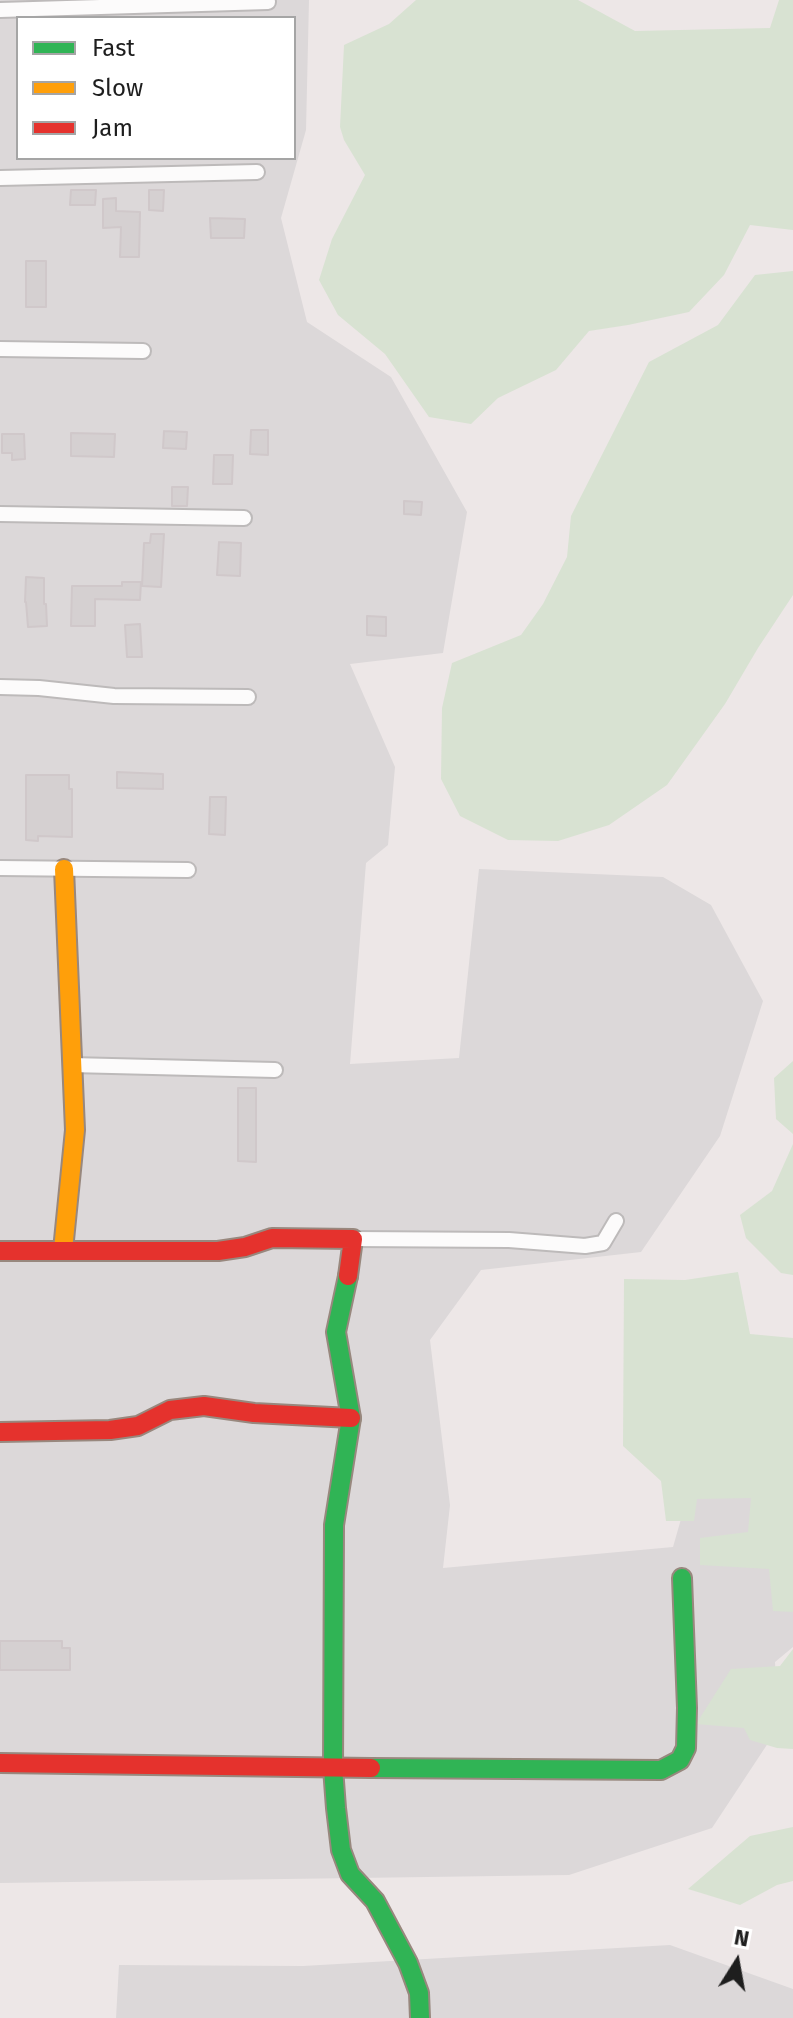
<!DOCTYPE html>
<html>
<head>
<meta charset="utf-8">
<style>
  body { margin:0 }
  #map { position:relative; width:793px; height:2018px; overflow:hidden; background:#ede7e7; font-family:"Fira Sans",sans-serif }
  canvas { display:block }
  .legend { position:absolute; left:16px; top:16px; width:280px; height:144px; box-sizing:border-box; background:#fff; border:2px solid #a5a5a5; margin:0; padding:10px 14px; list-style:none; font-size:24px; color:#1e1e1e }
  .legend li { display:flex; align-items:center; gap:16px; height:40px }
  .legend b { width:40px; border:2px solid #a5a5a5 }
  .north { position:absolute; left:697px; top:1922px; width:80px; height:80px; -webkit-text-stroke:6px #fff; paint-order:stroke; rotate:11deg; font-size:22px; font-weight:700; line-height:32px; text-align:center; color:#1e1e1e }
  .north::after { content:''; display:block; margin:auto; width:28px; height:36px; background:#1e1e1e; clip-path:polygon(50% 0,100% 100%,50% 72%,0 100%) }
</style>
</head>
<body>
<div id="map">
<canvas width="793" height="2018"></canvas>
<ul class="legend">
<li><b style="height:10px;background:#30b455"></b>Fast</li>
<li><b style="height:10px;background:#ff9f0a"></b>Slow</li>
<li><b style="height:10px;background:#e5322d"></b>Jam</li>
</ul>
<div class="north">N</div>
</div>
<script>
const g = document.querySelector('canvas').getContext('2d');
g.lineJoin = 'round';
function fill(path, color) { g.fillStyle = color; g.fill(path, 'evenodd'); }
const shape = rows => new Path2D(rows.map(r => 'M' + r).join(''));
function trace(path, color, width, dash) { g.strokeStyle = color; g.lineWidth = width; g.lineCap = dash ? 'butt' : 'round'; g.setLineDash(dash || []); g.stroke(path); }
fill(shape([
  [0,0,309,0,306,130,281,218,307,322,391,377,467,512,443,653,350,664,395,767,388,845,366,863,350,1064,459,1058,479,869,663,877,711,905,763,1001,720,1136,641,1252,481,1270,430,1340,450,1505,443,1568,673,1547,689,1491,728,1470,793,1513,793,1647,775,1662,778,1728,712,1828,569,1875,0,1883],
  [18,18,294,18,294,158,18,158],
  [670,1945,793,1989,793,2018,116,2018,119,1965,303,1966]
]), '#dcd8d9');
fill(shape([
  [416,0,578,0,635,31,770,28,779,0,793,0,793,230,750,225,724,275,689,312,628,325,589,331,556,370,498,398,471,424,429,417,385,354,338,315,319,280,332,239,365,175,344,140,340,127,344,45,389,24],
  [793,271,793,595,758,648,725,704,667,785,609,825,558,841,508,840,460,816,441,779,442,708,452,663,521,635,543,604,567,557,571,516,649,362,718,325,755,275],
  [793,1061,793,1134,776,1119,774,1078],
  [793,1144,793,1275,781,1273,746,1238,740,1215,772,1191],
  [738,1272,750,1334,793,1338,793,1612,773,1611,769,1569,700,1565,700,1538,748,1532,751,1498,697,1499,694,1521,666,1521,661,1481,623,1446,624,1279,685,1280],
  [793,1649,793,1749,777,1748,750,1740,744,1728,696,1724,731,1669,780,1666],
  [793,1827,793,1881,777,1885,740,1905,688,1889,750,1836]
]), '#d8e2d2');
const building = shape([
  [71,190,96,190,95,205,70,205,71,190],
  [149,190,164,190,163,211,149,210,149,190],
  [116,198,116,211,140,212,139,257,120,257,121,227,103,228,103,199,116,198],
  [210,218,245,219,244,238,211,238,210,218],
  [26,261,46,261,46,307,26,307,26,261],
  [251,430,268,430,268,455,250,454,251,430],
  [164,431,187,432,186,449,163,448,164,431],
  [71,433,115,434,114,457,71,456,71,433],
  [2,434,24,434,25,459,12,460,12,453,2,453,2,434],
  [214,455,233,455,232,484,213,484,214,455],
  [172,487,188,487,187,506,172,506,172,487],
  [404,501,422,502,421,515,404,514,404,501],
  [151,534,164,534,161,587,142,586,144,543,150,543,151,534],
  [219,542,241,543,240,576,217,575,219,542],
  [26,577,44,578,44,604,46,604,47,626,28,627,26,602,25,602,26,577],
  [122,582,141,582,140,600,95,599,95,626,71,626,72,586,122,586,122,582],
  [367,616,386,617,386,636,367,635,367,616],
  [140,624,142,657,127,657,125,625,140,624],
  [117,772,163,774,163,789,117,788,117,772],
  [26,775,69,775,69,789,72,789,72,837,38,836,38,841,26,840,26,775],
  [210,797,226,797,225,835,209,834,210,797],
  [238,1088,256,1088,256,1162,238,1161,238,1088],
  [0,1641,62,1641,62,1648,70,1648,70,1670,0,1670,0,1641]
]);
fill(building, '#d5d0d1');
trace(building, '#d0c8ca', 2);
const street = shape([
  [0,10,268,2],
  [0,178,257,172],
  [0,349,143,351],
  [0,514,244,518],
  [0,687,39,688,114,696,248,697],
  [0,868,188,870],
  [71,1065,275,1070],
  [353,1239,509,1240,585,1246,603,1243,616,1221]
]);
const fast = shape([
  [348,1276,336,1332,351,1418,334,1525,333,1768,336,1808,341,1850,350,1874,375,1901,408,1963,419,1993,420,2018],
  [371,1768,661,1770,680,1760,686,1748,687,1708,682,1578]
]);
const slow = shape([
  [63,1250,75,1130,64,869]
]);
const jam = shape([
  [0,1251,218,1251,245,1247,272,1238,353,1239,348,1276],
  [0,1432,110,1430,138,1426,170,1410,204,1406,254,1413,351,1418],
  [0,1763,371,1768]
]);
trace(street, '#bdbaba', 18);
trace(fast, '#98887e', 22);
trace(slow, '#98887e', 22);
trace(jam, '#98887e', 22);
trace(street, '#fcfbfb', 14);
trace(fast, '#30b455', 18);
trace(slow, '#ff9f0a', 18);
trace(jam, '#e5322d', 18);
</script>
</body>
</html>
